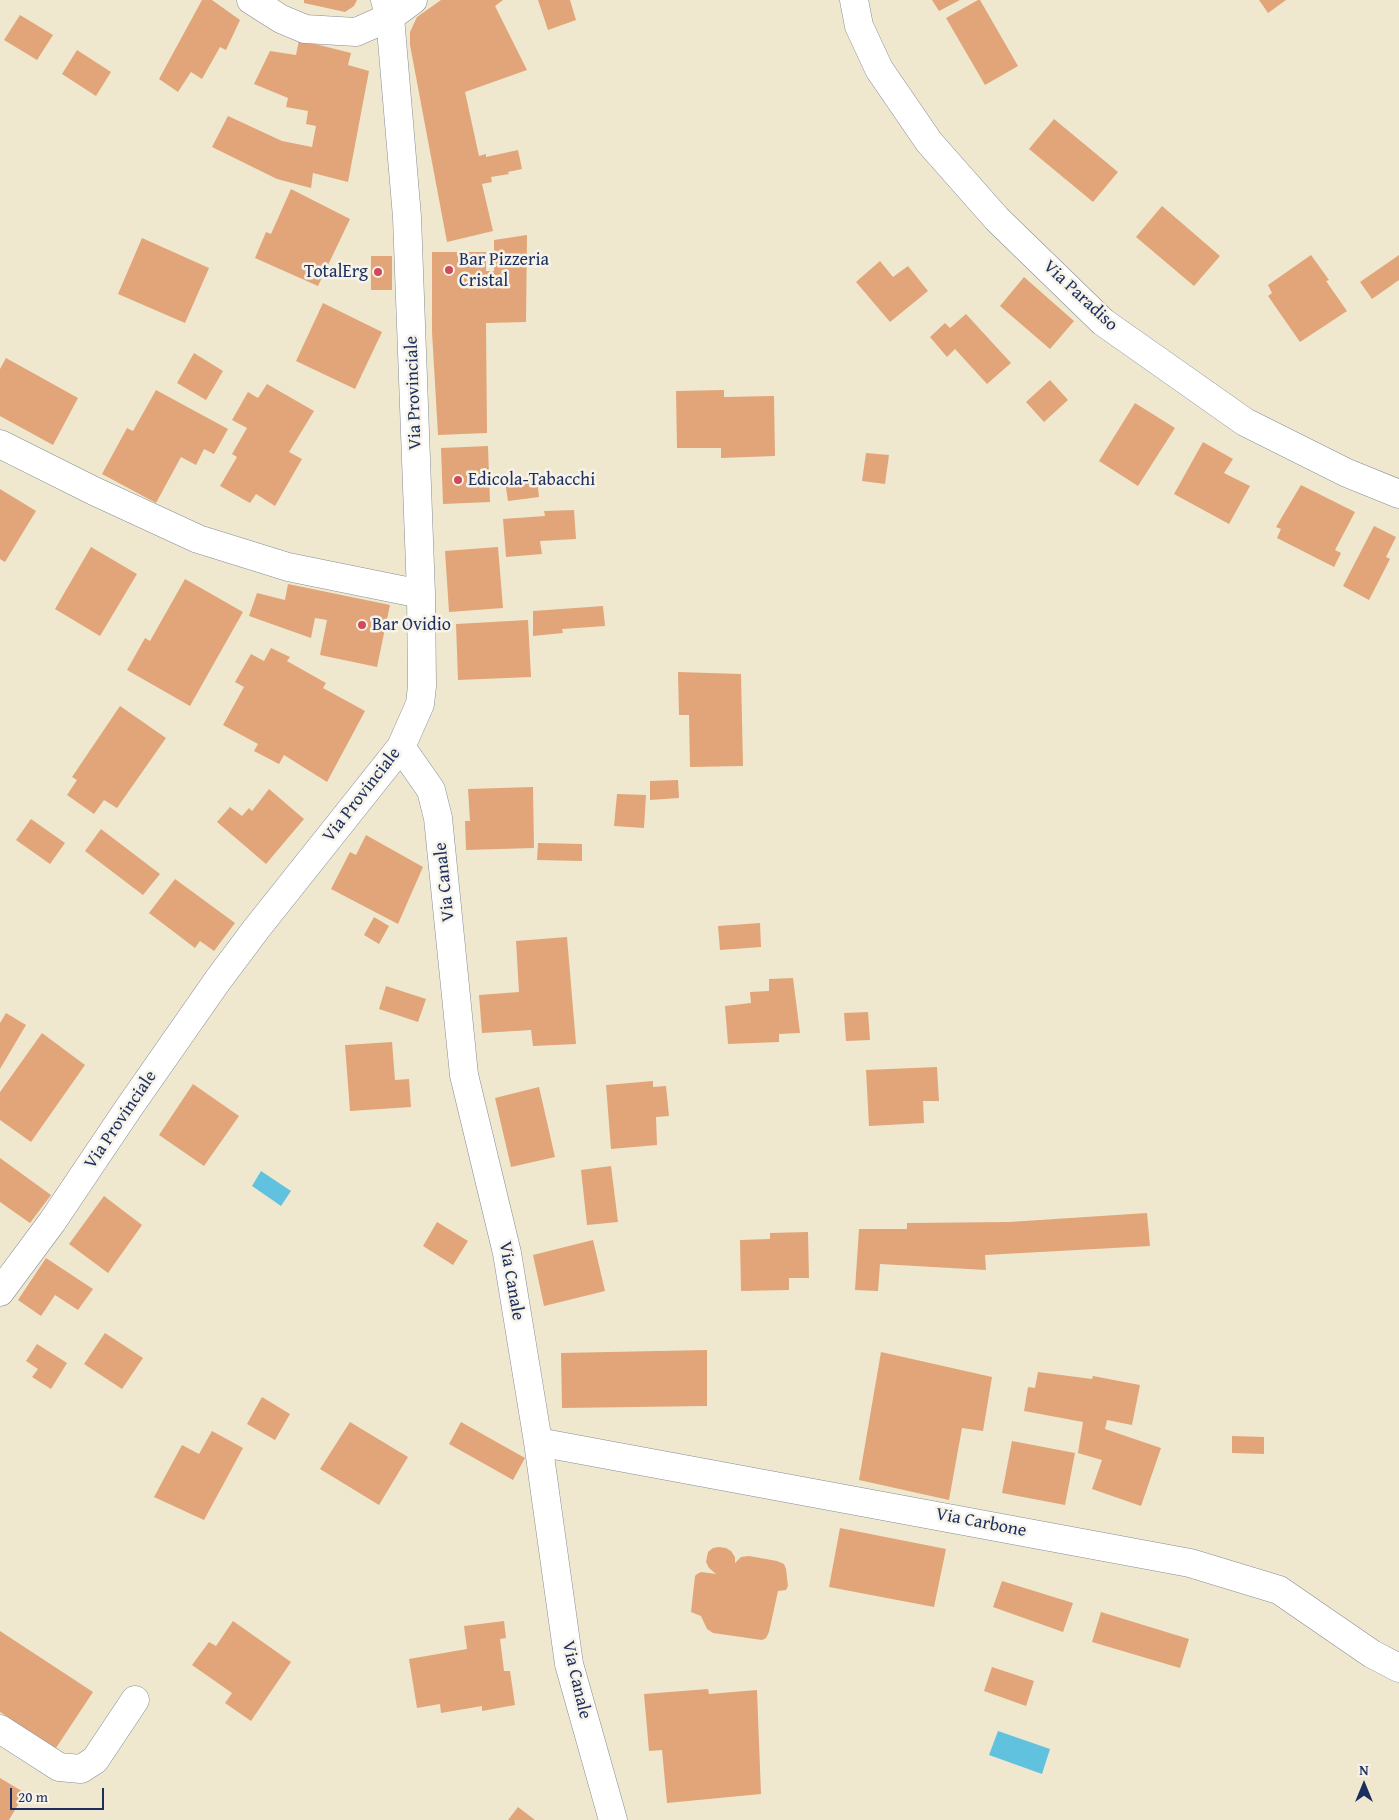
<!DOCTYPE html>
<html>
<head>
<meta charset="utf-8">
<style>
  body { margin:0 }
  #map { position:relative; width:1399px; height:1820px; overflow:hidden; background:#efe8cf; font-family:"Gentium Book Plus",serif }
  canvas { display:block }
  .north { position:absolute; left:1339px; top:1760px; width:50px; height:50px; -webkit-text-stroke:4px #f7f3e8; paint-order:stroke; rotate:0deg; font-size:14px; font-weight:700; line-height:20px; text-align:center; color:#1b2f5e }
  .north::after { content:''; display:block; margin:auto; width:18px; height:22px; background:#1b2f5e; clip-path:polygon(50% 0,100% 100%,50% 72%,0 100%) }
  .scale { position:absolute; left:10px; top:1788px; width:94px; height:22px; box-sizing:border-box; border:2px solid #1b2f5e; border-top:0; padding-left:6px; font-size:15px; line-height:18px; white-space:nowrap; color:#1b2f5e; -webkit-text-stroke:4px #f7f3e8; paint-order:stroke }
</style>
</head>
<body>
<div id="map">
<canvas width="1399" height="1820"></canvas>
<div class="north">N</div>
<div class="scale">20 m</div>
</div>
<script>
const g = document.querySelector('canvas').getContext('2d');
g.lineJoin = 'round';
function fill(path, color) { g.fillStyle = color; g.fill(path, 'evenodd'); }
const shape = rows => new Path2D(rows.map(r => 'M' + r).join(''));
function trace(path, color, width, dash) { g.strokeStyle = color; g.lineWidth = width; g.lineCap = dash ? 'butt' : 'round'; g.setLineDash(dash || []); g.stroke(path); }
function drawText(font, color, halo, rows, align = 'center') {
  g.font = font + ' "Gentium Book Plus",serif'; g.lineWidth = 5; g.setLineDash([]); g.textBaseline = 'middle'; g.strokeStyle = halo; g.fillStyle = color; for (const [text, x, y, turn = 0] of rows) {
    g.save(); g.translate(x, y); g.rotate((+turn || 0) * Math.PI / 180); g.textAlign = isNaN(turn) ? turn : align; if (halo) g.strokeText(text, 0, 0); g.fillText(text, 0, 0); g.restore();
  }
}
fill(shape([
  [261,1171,291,1191,281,1206,252,1186],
  [998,1731,1050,1749,1042,1774,989,1755]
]), '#60c2de');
fill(shape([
  [202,0,212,0,240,20,226,50,220,47,202,79,191,72,178,92,159,79],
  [304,0,357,0,354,6,345,12,304,3],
  [441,0,503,0,495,6,527,70,465,92,479,156,486,154,486,157,518,150,522,169,508,172,509,174,491,177,492,182,482,184,493,231,447,242,410,45,410,32,417,17],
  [538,0,570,0,576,20,548,30],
  [932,0,960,0,939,11],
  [978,0,980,0,1018,66,985,85,946,18],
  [1259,0,1286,0,1268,13],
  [20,15,53,35,37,60,4,40],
  [299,40,351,53,348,65,369,71,348,182,313,173,311,188,277,179,212,147,228,116,282,141,312,147,316,126,306,124,308,111,286,107,288,98,254,84,270,51,296,55],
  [77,50,111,72,96,96,62,74],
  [1054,119,1118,172,1093,202,1029,149],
  [291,189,350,219,318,286,255,258,266,232,271,234],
  [1162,206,1220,256,1194,286,1136,237],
  [527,235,526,322,486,323,487,433,438,435,432,332,432,252,486,252,486,271,494,271,494,240],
  [142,238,209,268,185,323,118,294],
  [1311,255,1329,280,1326,281,1347,311,1300,342,1268,296,1272,293,1268,285],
  [1399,255,1399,280,1372,299,1360,282],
  [371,256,392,256,392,290,371,290],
  [880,261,893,277,908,266,928,291,890,322,856,282],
  [1024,277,1074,321,1050,349,1000,306],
  [323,303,382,332,355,389,296,361],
  [966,314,1011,363,987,384,955,349,947,357,930,337,945,323,950,328],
  [194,353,223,371,206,400,177,383],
  [6,358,78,398,53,445,0,416,0,369],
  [1050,380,1068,400,1044,422,1026,402],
  [267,384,314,411,289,452,302,459,275,506,256,494,250,503,220,486,237,457,232,454,247,428,232,420,248,392,258,398],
  [156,390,228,429,214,454,204,449,196,465,181,457,156,503,102,474,127,428,133,431],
  [724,390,724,397,774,396,775,456,721,458,721,448,677,448,676,391],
  [1135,403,1175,428,1138,486,1099,461],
  [1203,442,1233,459,1224,473,1250,486,1229,524,1174,494],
  [488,446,490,502,443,504,441,448],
  [866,453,889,455,885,484,862,481],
  [537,477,539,497,508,501,505,481],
  [1301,485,1355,512,1335,550,1341,553,1334,567,1277,538,1281,529,1276,527],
  [0,489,36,511,5,562,0,559],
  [574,510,576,539,540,541,542,554,506,557,503,519,545,516,544,511],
  [1374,526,1396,537,1386,557,1390,559,1369,600,1343,586],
  [91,547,137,574,100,636,55,609],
  [498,547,503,608,449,612,445,551],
  [185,579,243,612,190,706,127,670,145,638,150,641],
  [288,584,390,605,377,667,320,655,327,620,315,618,311,638,249,616,257,593,285,600],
  [603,606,605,626,562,629,563,633,533,636,533,611],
  [528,620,531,677,458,680,456,624],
  [271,648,290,657,287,661,326,683,323,688,365,711,327,782,284,755,279,764,254,751,258,744,223,725,244,687,235,682,251,654,264,661],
  [678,672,741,674,743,766,690,767,689,715,679,715],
  [120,706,166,738,117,808,104,800,94,814,67,795,77,780,72,777],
  [678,780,679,798,650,800,650,781],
  [533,787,534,848,466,850,465,821,470,821,468,789],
  [269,789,304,819,266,864,217,822,230,807,242,816,249,808,252,811],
  [617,794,646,795,644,828,614,826],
  [31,819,65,843,50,864,16,840],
  [101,829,160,874,143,895,85,851],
  [366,835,423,867,398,924,331,889,350,852,356,855],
  [538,843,582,844,582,861,537,860],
  [175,879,235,923,214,951,200,941,195,948,149,913],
  [374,917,389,926,379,944,364,935],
  [760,923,761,947,720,950,718,926],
  [567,937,576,1044,533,1046,531,1030,482,1033,479,995,519,992,516,941],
  [793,978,800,1033,779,1034,779,1042,728,1044,725,1006,751,1003,750,992,769,991,769,979],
  [386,986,426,999,418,1022,379,1009],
  [868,1012,870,1040,846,1041,844,1013],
  [6,1013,26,1025,0,1069,0,1023],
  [42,1033,85,1065,31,1142,0,1120,0,1092],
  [392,1042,395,1080,409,1079,411,1107,350,1111,345,1045],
  [937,1067,939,1101,923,1101,924,1123,869,1126,866,1070],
  [653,1081,653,1087,666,1086,669,1116,656,1117,657,1145,611,1149,606,1085],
  [193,1084,239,1116,204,1166,159,1135],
  [539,1087,555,1157,511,1167,495,1098],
  [0,1158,51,1195,30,1223,0,1202],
  [611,1166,618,1222,587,1225,581,1170],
  [104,1196,142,1225,108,1273,69,1244],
  [1147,1213,1150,1246,985,1255,986,1270,880,1264,878,1291,855,1290,859,1229,907,1229,907,1223,1009,1222],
  [437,1222,468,1241,453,1265,423,1246],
  [808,1232,809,1278,789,1278,789,1290,741,1291,740,1240,770,1239,770,1233],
  [593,1240,605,1291,544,1306,533,1255],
  [46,1258,93,1289,78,1310,55,1295,41,1316,18,1300],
  [105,1333,143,1358,122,1389,84,1364],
  [37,1344,67,1363,51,1389,32,1377,38,1369,26,1361],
  [707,1350,707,1406,562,1408,561,1353],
  [881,1352,992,1377,983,1431,962,1428,949,1500,859,1480],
  [1038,1372,1092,1379,1093,1376,1140,1385,1132,1425,1107,1420,1105,1429,1161,1448,1141,1506,1092,1489,1102,1460,1078,1453,1083,1422,1024,1411,1028,1387,1035,1388],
  [262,1397,290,1414,275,1440,247,1424],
  [350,1422,408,1457,379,1505,320,1469],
  [461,1422,525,1458,513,1480,449,1444],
  [212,1431,243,1448,204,1520,154,1497,182,1445,199,1454],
  [1232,1436,1264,1437,1264,1454,1232,1453],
  [1012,1441,1075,1453,1065,1505,1002,1493],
  [840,1528,946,1549,934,1607,829,1587],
  [719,1547,726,1548,731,1551,735,1557,735,1563,741,1557,749,1556,777,1561,784,1564,786,1569,788,1586,786,1590,778,1591,769,1632,766,1638,762,1640,713,1633,707,1629,701,1616,691,1612,695,1576,697,1574,701,1572,716,1574,709,1568,706,1562,708,1552,713,1548],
  [1002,1581,1073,1603,1063,1632,993,1607],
  [1101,1612,1189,1639,1180,1668,1092,1642],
  [233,1621,291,1662,251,1721,225,1703,232,1693,192,1665,209,1642,216,1646],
  [504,1621,506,1638,500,1639,504,1671,510,1671,515,1705,482,1711,482,1706,441,1713,440,1704,417,1708,409,1659,467,1649,464,1626],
  [0,1631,93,1692,56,1748,0,1712],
  [992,1667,1034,1681,1026,1706,984,1691],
  [708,1689,709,1694,757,1690,761,1794,667,1803,662,1750,649,1751,644,1694],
  [0,1778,25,1793,9,1820,0,1820],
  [518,1807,535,1820,508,1820]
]), '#e1a579');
const minor = shape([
  [251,0,281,19,305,29,356,32,390,17,413,0],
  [854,0,859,26,879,69,929,142,997,219,1103,322,1245,422,1347,473,1399,494],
  [0,444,94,491,198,539,288,567,421,594],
  [401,747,431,790,438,818,464,1075,507,1253,538,1442,569,1664,613,1820],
  [0,1292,52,1222,128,1109,218,980,257,928,401,747,420,704,422,686,421,594,407,217,390,17,385,0],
  [538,1442,1190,1563,1279,1590,1372,1654,1399,1668],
  [0,1729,59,1767,81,1769,95,1760,135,1700]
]);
trace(minor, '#858c96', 29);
trace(minor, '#fff', 28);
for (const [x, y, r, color] of [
  [449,270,5,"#d1495b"],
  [378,272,5,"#d1495b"],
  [458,480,5,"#d1495b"],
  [362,625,5,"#d1495b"]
]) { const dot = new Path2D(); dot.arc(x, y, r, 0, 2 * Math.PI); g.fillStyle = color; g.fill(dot); trace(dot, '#f7f3e8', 2); }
drawText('18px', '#1b2f5e', '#f7f3e8', [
  ["Bar Pizzeria",459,260],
  ["Cristal",459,281],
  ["TotalErg",368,272,"right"],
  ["Edicola-Tabacchi",468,480],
  ["Bar Ovidio",372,625]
], 'left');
drawText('18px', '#1b2f5e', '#f7f3e8', [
  ["Via Paradiso",1080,296,43],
  ["Via Provinciale",414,393,-92],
  ["Via Provinciale",362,795,-52],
  ["Via Canale",445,882,-96],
  ["Via Provinciale",121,1120,-56],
  ["Via Canale",511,1281,80],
  ["Via Carbone",981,1523,11],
  ["Via Canale",576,1680,77]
]);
</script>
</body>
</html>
